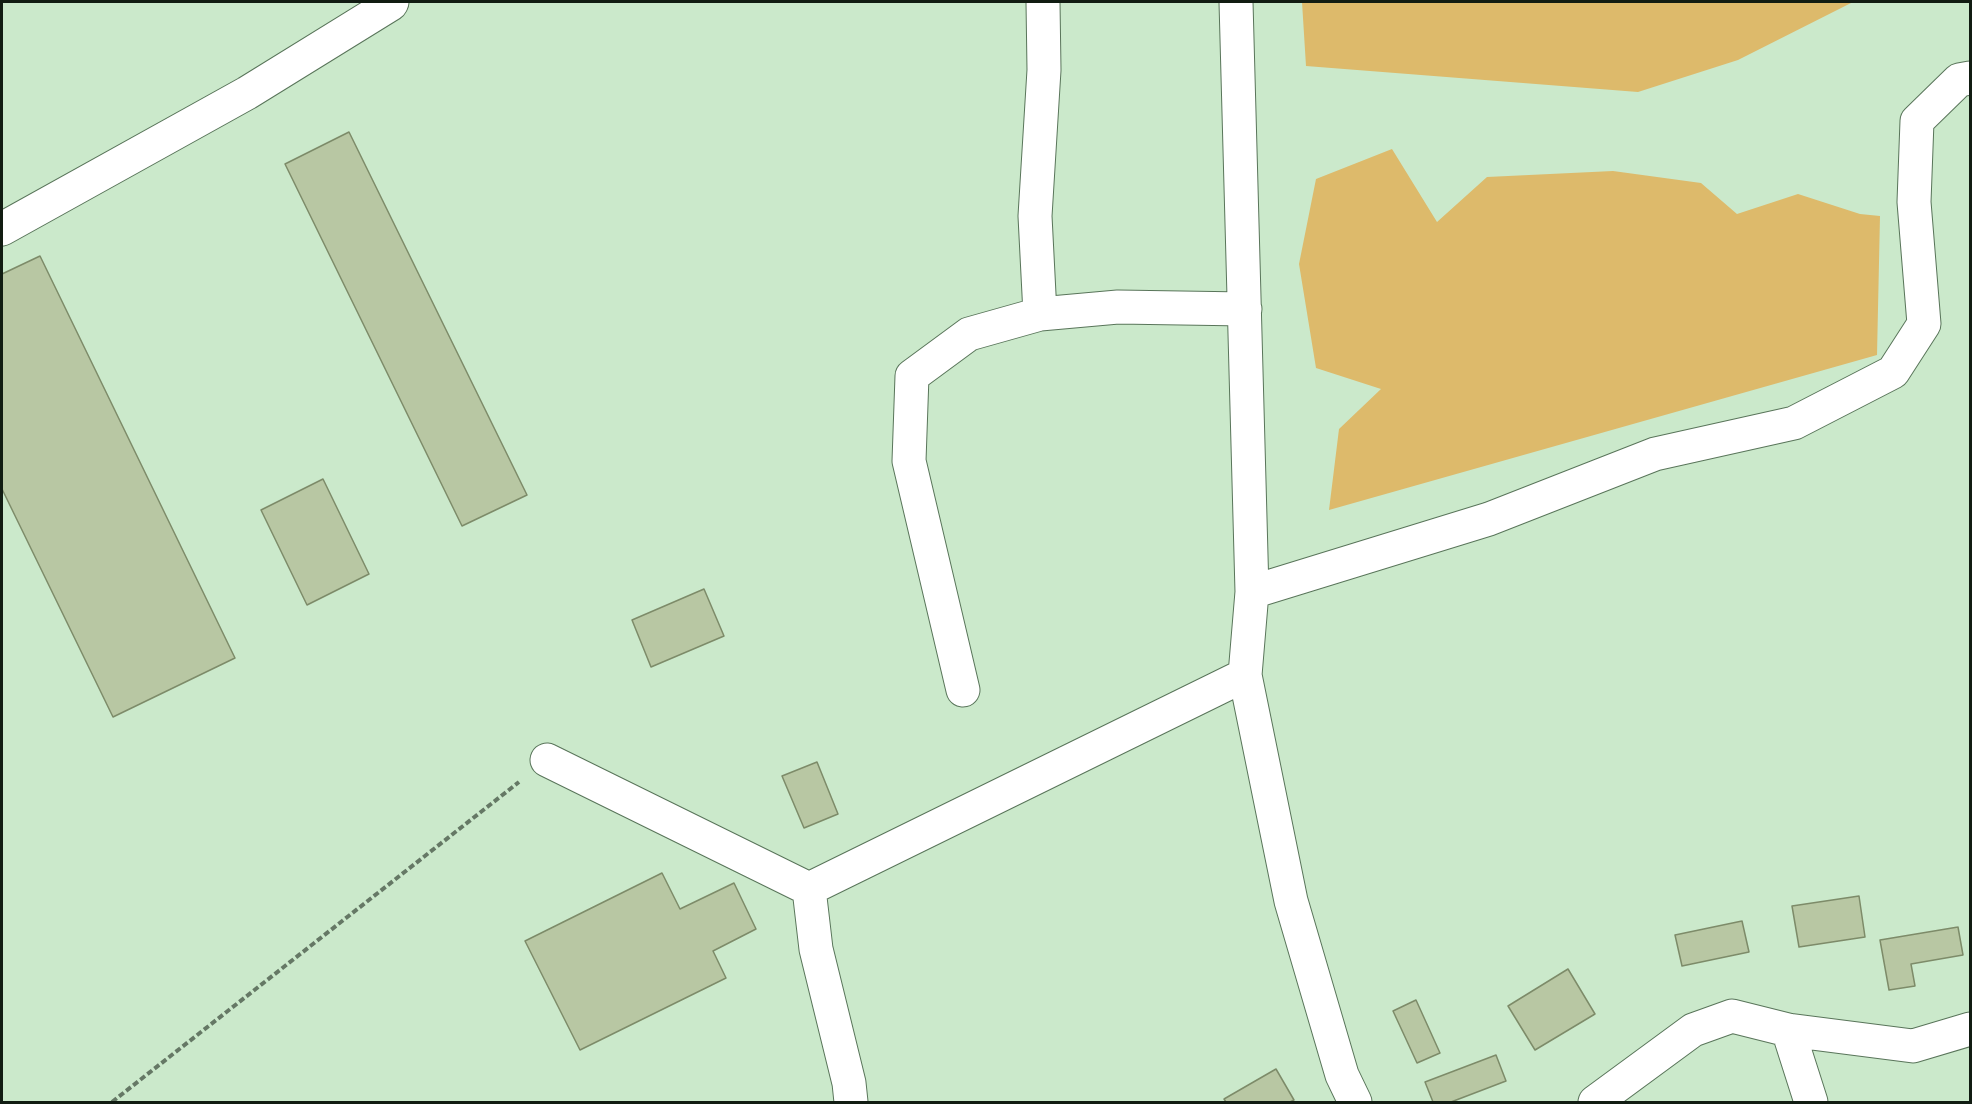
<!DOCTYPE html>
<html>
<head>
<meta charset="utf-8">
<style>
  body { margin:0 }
  #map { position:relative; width:1972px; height:1104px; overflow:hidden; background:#cbe9cb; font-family:Overpass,sans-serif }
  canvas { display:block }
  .frame { position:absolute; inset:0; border:3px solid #111c12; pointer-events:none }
</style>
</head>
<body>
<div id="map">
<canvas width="1972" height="1104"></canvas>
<div class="frame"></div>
</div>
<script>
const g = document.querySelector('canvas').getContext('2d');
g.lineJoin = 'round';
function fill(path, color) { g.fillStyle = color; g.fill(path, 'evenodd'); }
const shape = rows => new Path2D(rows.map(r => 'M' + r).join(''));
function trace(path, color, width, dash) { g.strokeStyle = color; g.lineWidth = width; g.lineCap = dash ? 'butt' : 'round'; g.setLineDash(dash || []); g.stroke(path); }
fill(shape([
  [1302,2,1853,2,1738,60,1638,92,1306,66],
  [1392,149,1437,222,1487,177,1613,171,1701,183,1737,214,1798,194,1860,214,1880,216,1877,355,1329,510,1339,429,1381,389,1316,368,1299,264,1316,179]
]), '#ddba6b');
const building = shape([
  [349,132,527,495,462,526,285,164,349,132],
  [40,256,235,658,113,717,2,489,2,274,40,256],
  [323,479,369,574,307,605,261,510,323,479],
  [704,589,724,636,651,667,632,620,704,589],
  [817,762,838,814,804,828,782,776,817,762],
  [662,873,680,909,734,883,756,929,713,951,726,978,580,1050,525,941,662,873],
  [1859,896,1865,937,1799,947,1792,906,1859,896],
  [1742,921,1749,952,1682,966,1675,935,1742,921],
  [1958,927,1963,955,1911,964,1915,986,1889,990,1880,940,1958,927],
  [1568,969,1595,1014,1535,1050,1508,1006,1568,969],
  [1416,1000,1440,1053,1417,1063,1393,1011,1416,1000],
  [1496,1055,1506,1081,1451,1102,1433,1102,1425,1082,1496,1055],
  [1276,1069,1294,1100,1290,1102,1226,1102,1224,1099,1276,1069]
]);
fill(building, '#b8c7a3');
trace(building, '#7d8b69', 1.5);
const minor = shape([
  [1236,2,1252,592,1245,675,1291,901,1342,1075,1355,1102],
  [2,229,247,93,391,4,392,2],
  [1040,314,1035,216,1044,70,1043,2],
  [1252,592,1489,519,1655,454,1794,423,1893,372,1924,324,1914,202,1917,121,1959,80,1970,78],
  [963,690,909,461,912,376,969,334,1040,314,1118,307,1245,309],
  [547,760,809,889,1245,675],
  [809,889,816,949,849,1083,851,1102],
  [1788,1030,1811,1102],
  [1595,1102,1693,1030,1732,1016,1788,1030,1913,1046,1970,1029]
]);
trace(minor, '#59755a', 35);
trace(shape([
  [112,1102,519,782]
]), '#657865', 4, [6, 3]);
trace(minor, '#fff', 33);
</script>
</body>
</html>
